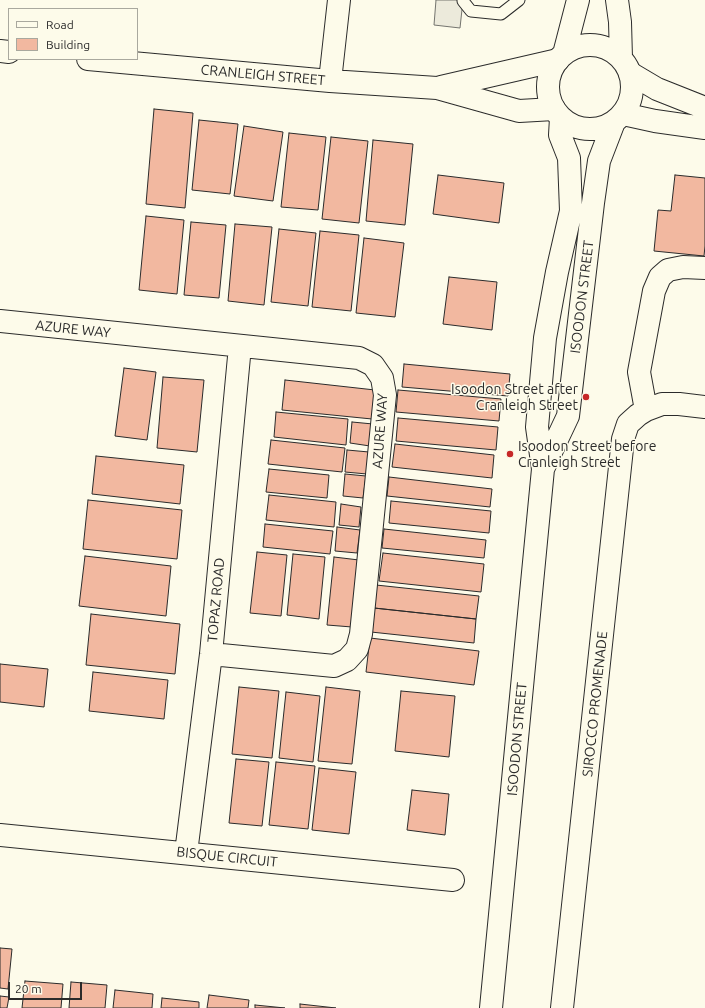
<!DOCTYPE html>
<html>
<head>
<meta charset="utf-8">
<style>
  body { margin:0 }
  #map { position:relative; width:705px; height:1008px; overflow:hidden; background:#fdfbea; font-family:Ubuntu,sans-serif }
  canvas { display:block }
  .legend { position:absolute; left:8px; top:8px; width:130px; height:52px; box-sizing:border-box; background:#fdfbea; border:1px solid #a9a89e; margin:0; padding:5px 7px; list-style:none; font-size:12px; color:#2b2b2b }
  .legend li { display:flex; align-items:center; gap:8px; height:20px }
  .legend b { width:20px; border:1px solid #a9a89e }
  .scale { position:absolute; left:8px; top:982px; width:74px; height:18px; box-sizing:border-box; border:2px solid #2b2b2b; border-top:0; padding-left:5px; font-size:12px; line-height:14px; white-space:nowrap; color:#2b2b2b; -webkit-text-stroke:3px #fdfbea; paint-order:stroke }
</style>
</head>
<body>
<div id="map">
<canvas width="705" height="1008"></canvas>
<ul class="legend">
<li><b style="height:5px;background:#fdfbea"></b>Road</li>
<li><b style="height:11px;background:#f2b8a0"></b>Building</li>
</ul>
<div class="scale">20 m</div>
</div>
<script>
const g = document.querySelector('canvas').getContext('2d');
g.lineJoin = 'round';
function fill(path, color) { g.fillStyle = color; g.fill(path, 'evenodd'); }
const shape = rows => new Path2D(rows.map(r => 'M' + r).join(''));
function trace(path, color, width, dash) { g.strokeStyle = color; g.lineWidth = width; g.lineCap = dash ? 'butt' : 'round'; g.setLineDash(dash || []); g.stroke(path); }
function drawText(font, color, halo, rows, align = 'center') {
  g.font = font + ' Ubuntu,sans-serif'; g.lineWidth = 3; g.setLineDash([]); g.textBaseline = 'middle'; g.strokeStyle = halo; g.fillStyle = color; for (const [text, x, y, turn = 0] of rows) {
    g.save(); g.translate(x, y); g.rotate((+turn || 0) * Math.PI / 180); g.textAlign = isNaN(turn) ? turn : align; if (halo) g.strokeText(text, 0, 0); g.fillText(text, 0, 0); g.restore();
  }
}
const parking = shape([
  [436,0,463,0,460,28,434,25,436,0]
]);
fill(parking, '#eceadb');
trace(parking, '#74746e', 1);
const building = shape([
  [154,109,193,113,185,208,146,204,154,109],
  [199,120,238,124,230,194,192,190,199,120],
  [244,126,283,132,273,201,234,196,244,126],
  [289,133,326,137,318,210,281,207,289,133],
  [331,137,368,141,359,223,322,219,331,137],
  [373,140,413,144,405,225,366,221,373,140],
  [438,175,504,183,499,223,433,214,438,175],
  [675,175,705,178,705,246,704,256,654,251,658,210,671,211,675,175],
  [146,216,184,220,177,294,139,290,146,216],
  [191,222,226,225,219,298,184,295,191,222],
  [235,224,272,227,264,305,228,301,235,224],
  [279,229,316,233,308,306,271,302,279,229],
  [320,231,359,235,351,311,312,307,320,231],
  [364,238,404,243,395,317,356,313,364,238],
  [449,277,497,282,492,330,443,324,449,277],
  [404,364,510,374,508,396,402,387,404,364],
  [124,368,156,372,147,440,115,436,124,368],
  [163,377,204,380,197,452,157,448,163,377],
  [285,380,375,390,372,419,282,410,285,380],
  [398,390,501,399,499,421,396,412,398,390],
  [276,412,348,419,346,445,274,437,276,412],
  [398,418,498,427,496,450,396,441,398,418],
  [352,422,373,424,370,446,350,443,352,422],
  [271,440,345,448,342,472,268,464,271,440],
  [395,444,494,455,492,478,392,467,395,444],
  [347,450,369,452,367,474,345,472,347,450],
  [96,456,184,465,180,504,92,494,96,456],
  [269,469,329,475,327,498,266,492,269,469],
  [345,474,366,476,363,498,343,496,345,474],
  [389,477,492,489,490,507,387,496,389,477],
  [269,495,336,502,334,527,266,520,269,495],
  [88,500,182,510,177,559,83,549,88,500],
  [391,501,491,511,489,533,389,523,391,501],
  [341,504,361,507,359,527,339,525,341,504],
  [265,524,333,531,330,554,263,547,265,524],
  [337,527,360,530,357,553,335,551,337,527],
  [384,529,486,540,484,558,382,548,384,529],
  [257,552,287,555,281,616,250,613,257,552],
  [383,553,484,564,481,592,379,581,383,553],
  [293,554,325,557,319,619,287,615,293,554],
  [85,556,171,566,166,616,79,606,85,556],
  [334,557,359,560,352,627,327,625,334,557],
  [376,585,479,596,476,619,374,608,376,585],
  [374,608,476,619,474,643,371,632,374,608],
  [91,614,180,624,175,674,86,665,91,614],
  [370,638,479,651,474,685,366,672,370,638],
  [0,664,48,669,44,707,0,702,0,664],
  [93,672,168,680,164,719,89,711,93,672],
  [239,687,279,691,272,758,232,754,239,687],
  [326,687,360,691,352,764,318,761,326,687],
  [401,691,455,696,449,757,395,751,401,691],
  [286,692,320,696,313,762,279,758,286,692],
  [236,759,269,762,262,826,229,823,236,759],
  [276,762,315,766,308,829,269,825,276,762],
  [319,768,356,772,349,834,312,830,319,768],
  [412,790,449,794,445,835,407,830,412,790],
  [0,948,12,949,8,989,0,988,0,948],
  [25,981,63,984,61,1008,22,1008,25,981],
  [71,982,107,985,105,1008,69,1008,71,982],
  [115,990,153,994,152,1008,113,1008,115,990],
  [209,995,249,1000,248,1008,207,1008,209,995],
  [0,996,9,997,7,1008,0,1008,0,996],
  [162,998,199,1002,199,1008,161,1008,162,998],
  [300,1004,336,1008,300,1008,300,1004],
  [255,1005,285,1008,255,1008,255,1005]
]);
fill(building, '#f2b8a0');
trace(building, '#2b2b2b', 1);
const service = shape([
  [463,0,463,1,471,11,501,14,519,0]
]);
const minor = shape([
  [0,51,9,52],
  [88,59,330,81,437,88,519,111,554,109],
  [630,73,657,89,705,108],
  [330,81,339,0],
  [441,87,558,60],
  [623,114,655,121,705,128],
  [0,321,359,358,373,365,382,378,385,395,361,634,357,649,347,660,334,666,211,654],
  [646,410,639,372,654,291,660,277,668,270,683,267,705,268],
  [0,835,453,880],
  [186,853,211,654,240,346],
  [562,1008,623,439,628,424,638,415,646,410,662,404,679,404,705,407]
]);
const tertiary = shape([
  [617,0,620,22,621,58],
  '548 87a42 42 0 1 1 84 0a42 42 0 1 1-84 0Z',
  [564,54,578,0],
  [543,469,568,416,593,203,599,161,614,122],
  [491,1008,543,469,537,427,545,338,557,272,571,211,569,158,560,135,561,118]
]);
trace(service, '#2b2b2b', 13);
trace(minor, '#2b2b2b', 24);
trace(tertiary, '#2b2b2b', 24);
trace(service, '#fdfbea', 11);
trace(minor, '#fdfbea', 22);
trace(tertiary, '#fdfbea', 22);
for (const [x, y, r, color] of [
  [586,397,4,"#c62828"],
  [510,454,4,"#c62828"]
]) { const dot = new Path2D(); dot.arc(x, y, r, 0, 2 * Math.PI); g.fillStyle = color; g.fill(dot); trace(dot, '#fdfbea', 1.5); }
drawText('14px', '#2b2b2b', '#fdfbea', [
  ["CRANLEIGH STREET",263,75,5],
  ["ISOODON STREET",582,297,-83],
  ["AZURE WAY",73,329,6],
  ["AZURE WAY",380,431,-86],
  ["TOPAZ ROAD",216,600,-85],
  ["SIROCCO PROMENADE",595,704,-84],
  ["ISOODON STREET",517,739,-85],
  ["BISQUE CIRCUIT",227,857,6]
]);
drawText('14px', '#2b2b2b', '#fdfbea', [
  ["Isoodon Street after",578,389],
  ["Cranleigh Street",578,405],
  ["Isoodon Street before",518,446,"left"],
  ["Cranleigh Street",518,462,"left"]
], 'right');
</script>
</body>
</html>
